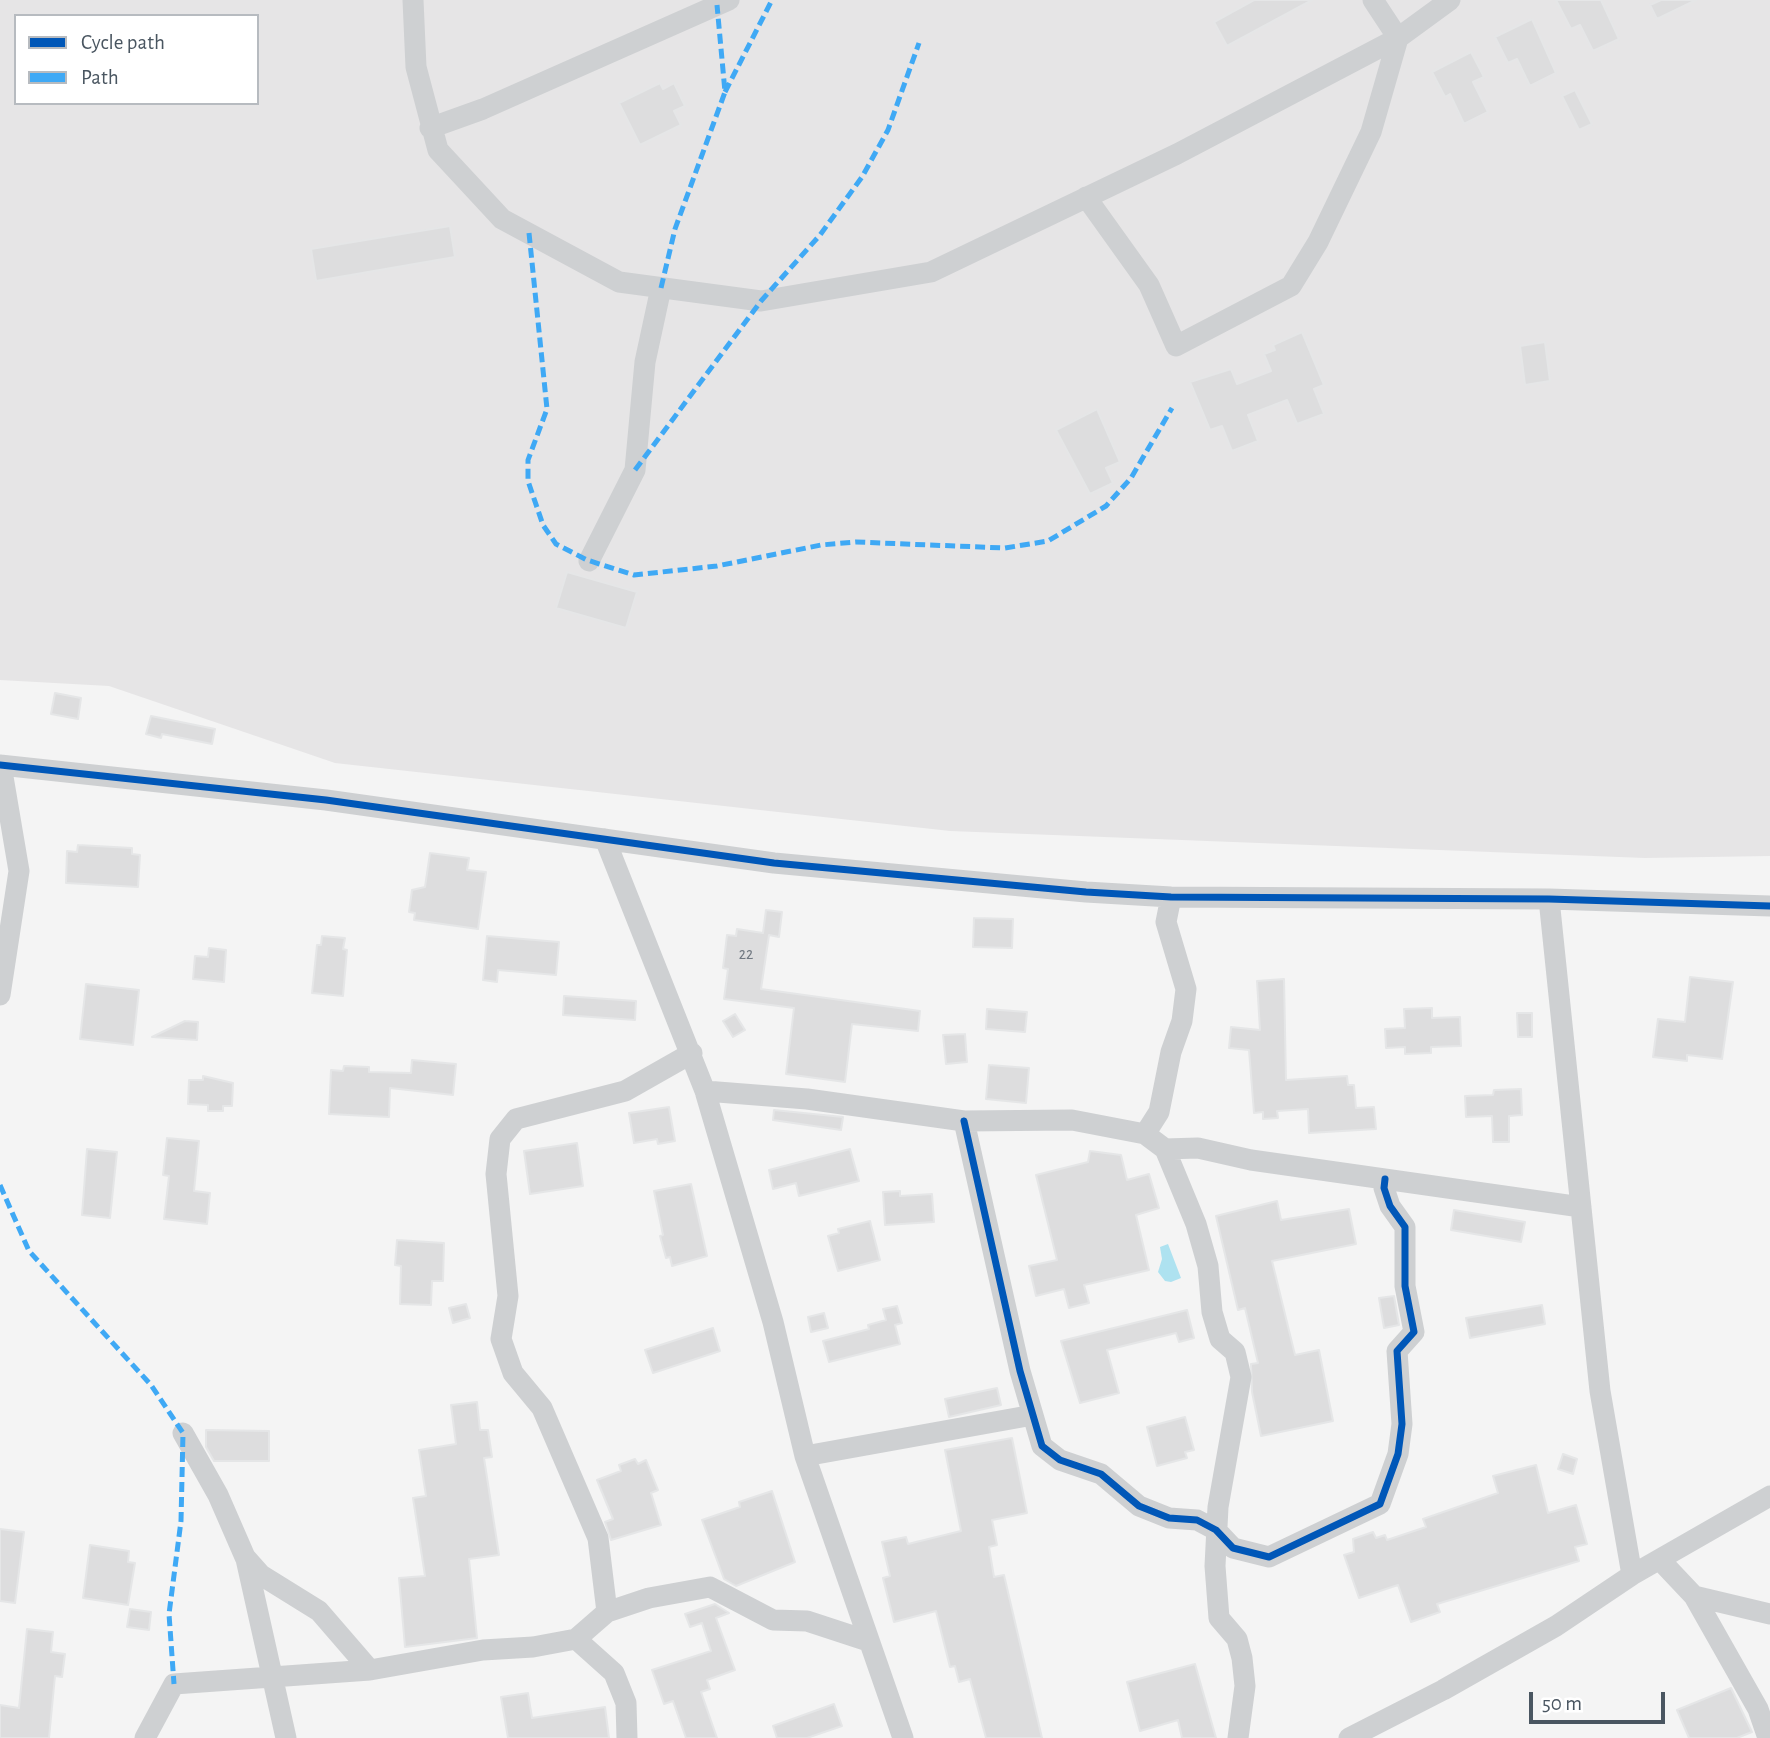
<!DOCTYPE html>
<html>
<head>
<meta charset="utf-8">
<style>
  body { margin:0 }
  #map { position:relative; width:1770px; height:1738px; overflow:hidden; background:#f4f4f4; font-family:"Alegreya Sans",sans-serif }
  canvas { display:block }
  .legend { position:absolute; left:14px; top:14px; width:245px; height:91px; box-sizing:border-box; background:#fff; border:2px solid #b7bbc0; margin:0; padding:9px 12px; list-style:none; font-size:21px; color:#4a5661 }
  .legend li { display:flex; align-items:center; gap:14px; height:35px }
  .legend b { width:35px; border:2px solid #b7bbc0 }
  .scale { position:absolute; left:1529px; top:1692px; width:136px; height:32px; box-sizing:border-box; border:4px solid #4a5661; border-top:0; padding-left:9px; font-size:21px; line-height:24px; white-space:nowrap; color:#4a5661; -webkit-text-stroke:5px #fff; paint-order:stroke }
</style>
</head>
<body>
<div id="map">
<canvas width="1770" height="1738"></canvas>
<ul class="legend">
<li><b style="height:9px;background:#0057b8"></b>Cycle path</li>
<li><b style="height:9px;background:#3fa9f5"></b>Path</li>
</ul>
<div class="scale">50 m</div>
</div>
<script>
const g = document.querySelector('canvas').getContext('2d');
g.lineJoin = 'round';
function fill(path, color) { g.fillStyle = color; g.fill(path, 'evenodd'); }
const shape = rows => new Path2D(rows.map(r => 'M' + r).join(''));
function trace(path, color, width, dash) { g.strokeStyle = color; g.lineWidth = width; g.lineCap = dash ? 'butt' : 'round'; g.setLineDash(dash || []); g.stroke(path); }
function drawText(font, color, halo, rows, align = 'center') {
  g.font = font + ' "Alegreya Sans",sans-serif'; g.lineWidth = 5; g.setLineDash([]); g.textBaseline = 'middle'; g.strokeStyle = halo; g.fillStyle = color; for (const [text, x, y, turn = 0] of rows) {
    g.save(); g.translate(x, y); g.rotate((+turn || 0) * Math.PI / 180); g.textAlign = isNaN(turn) ? turn : align; if (halo) g.strokeText(text, 0, 0); g.fillText(text, 0, 0); g.restore();
  }
}
fill(shape([
  [0,0,1770,0,1770,856,1645,858,950,831,335,763,109,686,0,680],
  [16,16,257,16,257,103,16,103]
]), '#e6e5e6');
fill(shape([
  [1168,1244,1181,1278,1171,1282,1165,1281,1158,1272,1162,1259,1160,1247]
]), '#aee2f0');
const building = shape([
  [1254,0,1312,0,1227,46,1214,22,1254,0],
  [1556,0,1601,0,1619,39,1593,51,1580,25,1571,29,1556,0],
  [1661,0,1696,0,1657,19,1650,5,1661,0],
  [1532,19,1556,73,1530,86,1517,59,1508,63,1495,37,1532,19],
  [1471,52,1484,77,1473,82,1488,112,1464,124,1450,94,1445,97,1432,72,1471,52],
  [660,83,663,89,674,83,685,106,674,111,681,125,640,145,619,103,660,83],
  [1575,90,1592,124,1579,130,1562,96,1575,90],
  [450,226,455,257,316,281,311,249,450,226],
  [1302,332,1324,385,1314,389,1324,414,1297,424,1287,400,1248,415,1258,441,1232,451,1222,426,1210,430,1190,382,1231,369,1237,384,1271,371,1264,354,1275,350,1273,345,1302,332],
  [1545,342,1550,381,1525,385,1520,346,1545,342],
  [1097,409,1120,462,1106,468,1113,483,1090,494,1056,430,1097,409],
  [567,572,637,592,626,628,556,608,567,572],
  [55,693,81,698,78,719,51,714,55,693],
  [151,716,215,729,212,744,162,734,161,738,146,734,151,716],
  [78,845,132,848,132,854,140,855,138,887,66,883,67,851,77,852,78,845],
  [430,853,469,858,467,870,486,872,478,929,414,920,415,913,409,912,412,890,425,887,430,853],
  [766,910,782,912,779,937,769,935,761,989,920,1011,918,1031,852,1024,845,1082,786,1074,794,1008,724,999,728,969,723,968,727,935,736,936,737,929,763,933,766,910],
  [974,918,1013,919,1012,948,973,947,974,918],
  [322,936,345,938,343,949,347,950,343,996,312,993,317,945,321,945,322,936],
  [487,936,559,942,556,975,498,970,497,982,483,980,487,936],
  [209,948,226,950,224,982,193,979,195,956,208,957,209,948],
  [1690,977,1733,982,1722,1059,1687,1055,1687,1061,1653,1057,1658,1019,1685,1022,1690,977],
  [1284,979,1286,1080,1347,1076,1348,1085,1354,1085,1356,1108,1374,1107,1376,1129,1309,1133,1308,1109,1277,1111,1278,1118,1263,1119,1263,1112,1254,1113,1249,1050,1229,1048,1231,1027,1260,1030,1257,981,1284,979],
  [86,984,139,990,133,1045,80,1039,86,984],
  [564,996,636,1001,635,1020,563,1015,564,996],
  [1432,1008,1432,1018,1460,1017,1461,1046,1431,1047,1431,1053,1405,1054,1405,1047,1386,1048,1385,1029,1405,1028,1404,1009,1432,1008],
  [987,1009,1027,1012,1025,1032,986,1029,987,1009],
  [1517,1013,1532,1013,1532,1037,1518,1037,1517,1013],
  [735,1014,745,1030,733,1037,723,1021,735,1014],
  [185,1021,198,1022,197,1040,152,1037,185,1021],
  [965,1034,967,1062,946,1064,943,1035,965,1034],
  [412,1060,456,1064,453,1095,390,1088,389,1117,329,1114,331,1070,343,1071,344,1066,369,1067,369,1072,411,1073,412,1060],
  [989,1065,1029,1068,1026,1103,986,1099,989,1065],
  [203,1076,233,1083,232,1106,223,1106,223,1111,208,1111,208,1105,188,1104,189,1080,203,1080,203,1076],
  [1521,1089,1522,1115,1509,1116,1509,1142,1493,1142,1492,1116,1466,1117,1465,1096,1493,1095,1494,1090,1521,1089],
  [669,1107,675,1141,658,1144,657,1139,634,1143,629,1113,669,1107],
  [774,1110,843,1117,841,1130,773,1120,774,1110],
  [167,1138,199,1141,194,1191,210,1193,207,1224,164,1219,169,1176,163,1175,167,1138],
  [577,1143,583,1186,530,1194,524,1151,577,1143],
  [87,1149,117,1152,110,1218,82,1215,87,1149],
  [850,1149,859,1181,799,1196,796,1183,773,1189,769,1170,850,1149],
  [1090,1151,1121,1155,1127,1180,1149,1174,1159,1208,1136,1215,1149,1270,1084,1285,1089,1303,1069,1308,1064,1289,1036,1296,1029,1266,1057,1260,1036,1175,1088,1162,1090,1151],
  [691,1184,707,1256,672,1266,670,1257,666,1258,660,1236,663,1235,654,1191,691,1184],
  [900,1191,900,1196,932,1194,934,1222,885,1225,883,1192,900,1191],
  [1277,1201,1281,1220,1349,1209,1356,1244,1272,1261,1295,1355,1319,1350,1333,1421,1261,1436,1252,1392,1251,1364,1258,1363,1245,1308,1238,1310,1216,1216,1277,1201],
  [1454,1210,1525,1222,1521,1242,1451,1230,1454,1210],
  [870,1221,880,1260,838,1271,828,1236,839,1233,838,1229,870,1221],
  [397,1240,444,1243,443,1281,432,1281,431,1305,400,1304,401,1266,395,1265,397,1240],
  [1394,1296,1399,1325,1384,1328,1379,1298,1394,1296],
  [466,1304,470,1318,453,1323,449,1308,466,1304],
  [1542,1305,1545,1324,1470,1338,1466,1318,1542,1305],
  [897,1306,902,1323,895,1325,900,1344,829,1362,823,1341,869,1329,868,1325,886,1320,883,1309,897,1306],
  [1187,1310,1194,1338,1179,1342,1176,1333,1107,1350,1119,1393,1080,1403,1061,1341,1187,1310],
  [824,1313,828,1328,811,1332,808,1317,824,1313],
  [713,1328,720,1351,653,1373,645,1350,713,1328],
  [997,1388,1001,1405,949,1417,945,1399,997,1388],
  [477,1402,480,1430,488,1430,492,1457,484,1458,499,1555,469,1559,477,1638,405,1647,399,1578,425,1576,413,1498,426,1496,419,1450,456,1444,451,1405,477,1402],
  [1185,1417,1194,1450,1185,1452,1187,1458,1157,1466,1147,1427,1185,1417],
  [206,1430,269,1431,269,1461,214,1461,206,1447,206,1430],
  [1012,1438,1027,1513,992,1520,997,1545,989,1547,994,1577,1004,1575,1042,1738,986,1738,970,1679,959,1682,955,1666,950,1667,936,1611,894,1622,883,1578,890,1576,882,1542,906,1537,908,1544,961,1531,945,1450,1012,1438],
  [1563,1454,1577,1459,1573,1474,1558,1469,1563,1454],
  [635,1459,638,1464,646,1460,658,1490,651,1493,661,1525,611,1540,605,1522,613,1519,597,1480,621,1471,619,1465,635,1459],
  [1536,1465,1548,1513,1576,1505,1587,1544,1575,1547,1579,1561,1437,1604,1440,1612,1411,1622,1398,1585,1359,1598,1344,1555,1354,1552,1353,1539,1373,1532,1376,1538,1385,1535,1387,1540,1426,1527,1423,1519,1498,1493,1493,1476,1536,1465],
  [772,1491,795,1562,736,1586,724,1579,702,1520,740,1507,739,1502,772,1491],
  [0,1529,24,1532,15,1603,0,1601,0,1529],
  [90,1545,129,1551,128,1562,135,1563,128,1605,83,1598,90,1545],
  [715,1604,729,1613,716,1618,735,1670,707,1680,710,1689,701,1692,717,1738,686,1738,673,1701,664,1704,652,1670,711,1651,702,1623,690,1627,685,1614,715,1604],
  [130,1609,151,1612,149,1630,127,1627,130,1609],
  [27,1629,53,1632,51,1652,65,1654,62,1677,55,1676,49,1738,0,1738,0,1705,19,1708,27,1629],
  [1195,1664,1216,1738,1182,1738,1178,1720,1140,1731,1127,1682,1195,1664],
  [1731,1688,1752,1732,1737,1738,1689,1738,1677,1710,1731,1688],
  [528,1693,532,1718,605,1707,609,1738,508,1738,501,1697,528,1693],
  [834,1704,842,1726,807,1738,777,1738,773,1726,834,1704]
]);
fill(building, '#ddddde');
trace(building, '#e5e6e7', 2);
trace(shape([
  [413,0,416,67,438,150,502,219,619,282,761,301,931,272,1177,154,1398,38,1450,0],
  [430,128,483,109,729,0],
  [1086,197,1149,285,1176,346,1291,286,1318,242,1371,132,1398,38,1373,0],
  [589,561,635,470,645,362,661,288],
  [0,765,326,800,774,863,1086,892,1171,897,1549,899,1770,906],
  [605,839,705,1091,773,1322,805,1456,903,1738],
  [1549,899,1600,1391,1632,1575],
  [0,995,19,871,1,765],
  [705,1091,807,1099,964,1121,1072,1120,1145,1134,1165,1149,1198,1148,1251,1160,1581,1207],
  [964,1121,1020,1371,1042,1446,1060,1460,1101,1474,1139,1506,1169,1518,1197,1520,1216,1530,1233,1548,1269,1557,1380,1504,1398,1454,1402,1424,1397,1351,1414,1332,1405,1286,1405,1227,1390,1206,1384,1188,1385,1179],
  [1145,1134,1159,1112,1171,1052,1182,1021,1186,989,1166,922,1171,897],
  [1165,1149,1196,1224,1208,1266,1212,1312,1220,1339,1235,1352,1241,1377,1218,1507,1215,1566,1219,1618,1237,1639,1242,1658,1245,1686,1238,1738],
  [183,1433,218,1495,245,1557,261,1575,319,1611,370,1670],
  [805,1456,1033,1415],
  [246,1559,286,1738],
  [1660,1560,1694,1596,1758,1709,1768,1738],
  [1694,1596,1770,1614],
  [607,1612,598,1538,542,1408,513,1373,501,1339,508,1296,496,1174,500,1139,516,1119,625,1091,692,1053],
  [576,1639,614,1673,626,1703,627,1738],
  [145,1738,174,1684,370,1670,483,1650,533,1647,576,1639,607,1612,649,1598,710,1587,773,1620,807,1621,868,1641],
  [1349,1738,1443,1690,1556,1626,1632,1575,1770,1496]
]), '#ced0d2', 21);
trace(shape([
  [725,92,772,0],
  [529,233,547,409,528,460,528,481,543,525,556,544,587,560,634,575,717,566,821,545,856,542,1005,548,1048,541,1106,506,1131,478,1172,408],
  [661,288,675,229,725,92,717,5],
  [635,470,761,301,820,235,862,177,888,130,919,43],
  [0,1185,29,1251,151,1385,183,1433,181,1521,169,1614,174,1684]
]), '#3fa9f5', 5, [10, 5]);
trace(shape([
  [0,765,326,800,774,863,1086,892,1171,897,1549,899,1770,906],
  [964,1121,1020,1371,1042,1446,1060,1460,1101,1474,1139,1506,1169,1518,1197,1520,1216,1530,1233,1548,1269,1557,1380,1504,1398,1454,1402,1424,1397,1351,1414,1332,1405,1286,1405,1227,1390,1206,1384,1188,1385,1179]
]), '#0057b8', 7);
drawText('16px', '#707881', null, [
  ["22",746,954]
]);
</script>
</body>
</html>
